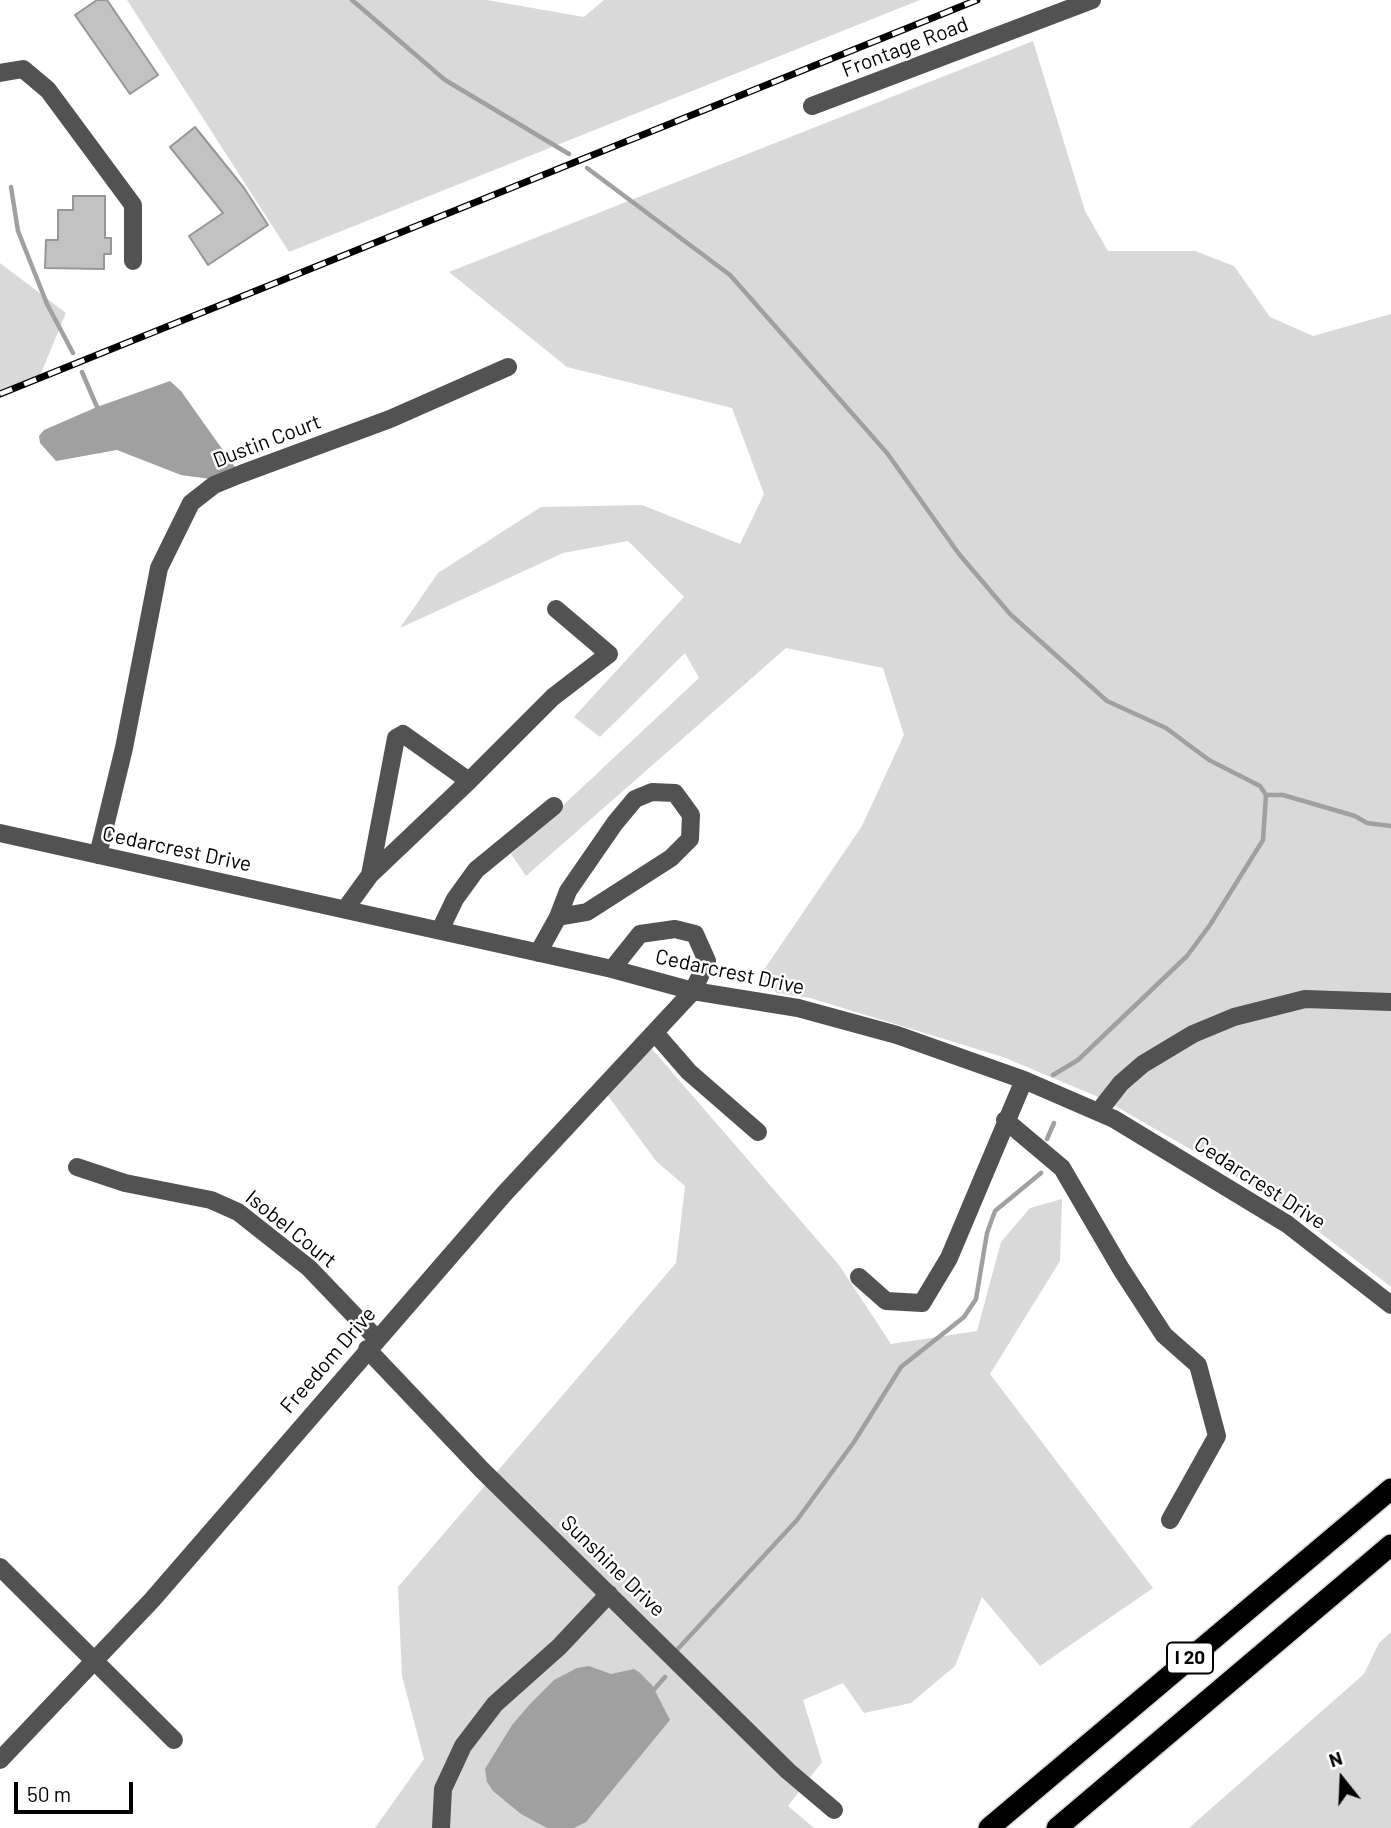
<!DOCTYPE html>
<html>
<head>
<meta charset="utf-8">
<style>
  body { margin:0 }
  #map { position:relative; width:1391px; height:1828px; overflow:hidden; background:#fff; font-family:Barlow,sans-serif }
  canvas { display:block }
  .north { position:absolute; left:1307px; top:1744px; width:70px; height:70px; -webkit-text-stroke:5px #fff; paint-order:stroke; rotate:342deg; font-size:19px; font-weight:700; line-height:28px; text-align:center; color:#000 }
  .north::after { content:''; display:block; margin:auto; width:24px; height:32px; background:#000; clip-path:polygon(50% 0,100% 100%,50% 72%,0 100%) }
  .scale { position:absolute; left:14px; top:1782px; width:119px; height:32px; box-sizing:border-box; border:4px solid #000; border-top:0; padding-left:9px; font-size:21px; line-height:24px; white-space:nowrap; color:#000; -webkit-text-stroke:5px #fff; paint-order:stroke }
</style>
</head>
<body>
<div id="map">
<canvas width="1391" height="1828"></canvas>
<div class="north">N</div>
<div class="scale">50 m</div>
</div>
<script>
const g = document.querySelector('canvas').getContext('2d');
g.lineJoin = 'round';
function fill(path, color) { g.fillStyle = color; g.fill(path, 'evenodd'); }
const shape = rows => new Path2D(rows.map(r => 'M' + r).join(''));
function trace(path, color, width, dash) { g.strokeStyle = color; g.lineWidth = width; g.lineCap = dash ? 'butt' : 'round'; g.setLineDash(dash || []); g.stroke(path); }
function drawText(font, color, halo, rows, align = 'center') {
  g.font = font + ' Barlow,sans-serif'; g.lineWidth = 5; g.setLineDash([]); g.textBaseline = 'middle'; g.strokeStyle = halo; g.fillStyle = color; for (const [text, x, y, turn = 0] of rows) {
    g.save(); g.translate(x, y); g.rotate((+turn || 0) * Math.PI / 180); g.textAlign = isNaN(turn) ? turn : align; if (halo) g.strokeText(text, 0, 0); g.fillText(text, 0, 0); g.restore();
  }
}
fill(shape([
  [127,0,487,0,584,17,604,0,920,0,289,252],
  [1033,41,1085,211,1108,251,1195,251,1234,266,1270,317,1313,336,1391,314,1391,1287,1297,1215,1211,1161,1103,1099,1003,1057,810,998,777,993,759,977,862,826,904,735,883,668,786,648,526,876,511,854,699,678,685,653,600,737,574,717,684,597,628,541,563,553,400,628,438,573,541,507,642,505,740,544,764,494,732,408,567,367,449,272],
  [0,263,66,313,39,378,0,394],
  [646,1042,839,1265,891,1344,977,1331,1001,1242,1030,1208,1062,1199,1060,1261,990,1374,1153,1588,1040,1666,982,1597,955,1666,911,1703,864,1713,843,1683,803,1700,822,1762,788,1806,814,1828,375,1828,424,1759,402,1676,398,1587,676,1263,685,1186,656,1161,603,1089],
  [1391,1632,1391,1828,1189,1828,1364,1674,1379,1643]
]), '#d9d9d9');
fill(shape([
  [170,381,181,391,237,470,210,479,181,475,117,450,56,461,40,443,39,436,44,430,97,407],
  [589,1666,611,1674,634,1669,639,1672,652,1685,670,1720,586,1822,574,1828,547,1828,521,1814,493,1791,487,1782,485,1769,512,1725,531,1703,554,1680,577,1668]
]), '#a0a0a0');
trace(shape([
  [352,0,445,80,569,154],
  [587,168,730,275,887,453,959,554,1010,614,1107,701,1166,728,1209,760,1260,786,1266,795,1263,840,1210,925,1187,956,1078,1060,1053,1075],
  [11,187,18,231,47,304,73,353],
  [82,372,97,407],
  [1266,795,1283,795,1355,816,1367,823,1391,826],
  [1047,1139,1054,1123],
  [675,1652,797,1520,854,1442,901,1367,964,1317,976,1299,987,1233,995,1211,1041,1173],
  [650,1694,665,1677]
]), '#a0a0a0', 4.5);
const building = shape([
  [97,0,107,0,158,75,130,94,75,15,97,0],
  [195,127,244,188,268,225,208,265,189,236,223,213,170,147,195,127],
  [73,196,105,196,105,238,111,238,111,254,104,254,104,269,45,268,46,240,58,240,58,210,73,210,73,196]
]);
fill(building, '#c2c2c2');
trace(building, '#969696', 2);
const highway = shape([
  [989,1828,1391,1489],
  [1057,1828,1391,1545]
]);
trace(highway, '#dbdbdb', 24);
trace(shape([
  [0,73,23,69,48,90,133,205,133,261],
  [812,106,1092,0],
  [0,833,612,969,693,991,798,1008,897,1035,1024,1080,1114,1119,1287,1224,1391,1305],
  [98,855,124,748,159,568,191,503,214,485,241,474,390,419,508,367],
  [370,875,469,781],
  [346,908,370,875,396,738,403,734,469,781,553,697,609,654,556,609],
  [440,930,455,899,476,870,554,806],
  [538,953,558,917,568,891,615,823,635,799,652,792,675,793,691,815,690,839,671,858,587,912,558,917],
  [655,1033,689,1072,758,1132],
  [1099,1111,1121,1083,1143,1064,1193,1034,1234,1017,1305,999,1391,1002],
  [1005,1120,1062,1168,1121,1269,1164,1335,1198,1365,1217,1436,1170,1520],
  [77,1167,125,1183,211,1200,238,1212,309,1268,376,1338],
  [859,1277,886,1301,922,1303,949,1258,1024,1080],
  [367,1349,482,1470,788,1771,834,1810],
  [0,1567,174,1740],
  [0,1760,152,1600,504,1194,693,991,707,961,695,934,675,929,640,934,612,969],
  [441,1828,443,1789,463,1746,495,1704,559,1647,609,1594]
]), '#525252', 18);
trace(highway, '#000', 21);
const rail = shape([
  [0,394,977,0]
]);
trace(rail, '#000', 7);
trace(rail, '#fff', 4.5, [13]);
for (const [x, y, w] of [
  [1190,1658,46]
]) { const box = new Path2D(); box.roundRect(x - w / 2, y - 15.5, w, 31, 5); g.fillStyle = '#fff'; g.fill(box); trace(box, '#000', 2); }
drawText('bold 19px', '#000', null, [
  ["I 20",1190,1658]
]);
drawText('21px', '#000', '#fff', [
  ["Frontage Road",905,47,-21],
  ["Dustin Court",267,441,-21],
  ["Cedarcrest Drive",177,849,12],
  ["Cedarcrest Drive",730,972,12],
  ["Cedarcrest Drive",1260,1183,33],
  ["Isobel Court",291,1229,39],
  ["Freedom Drive",328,1360,-49],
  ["Sunshine Drive",613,1566,44]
]);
</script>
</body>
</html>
